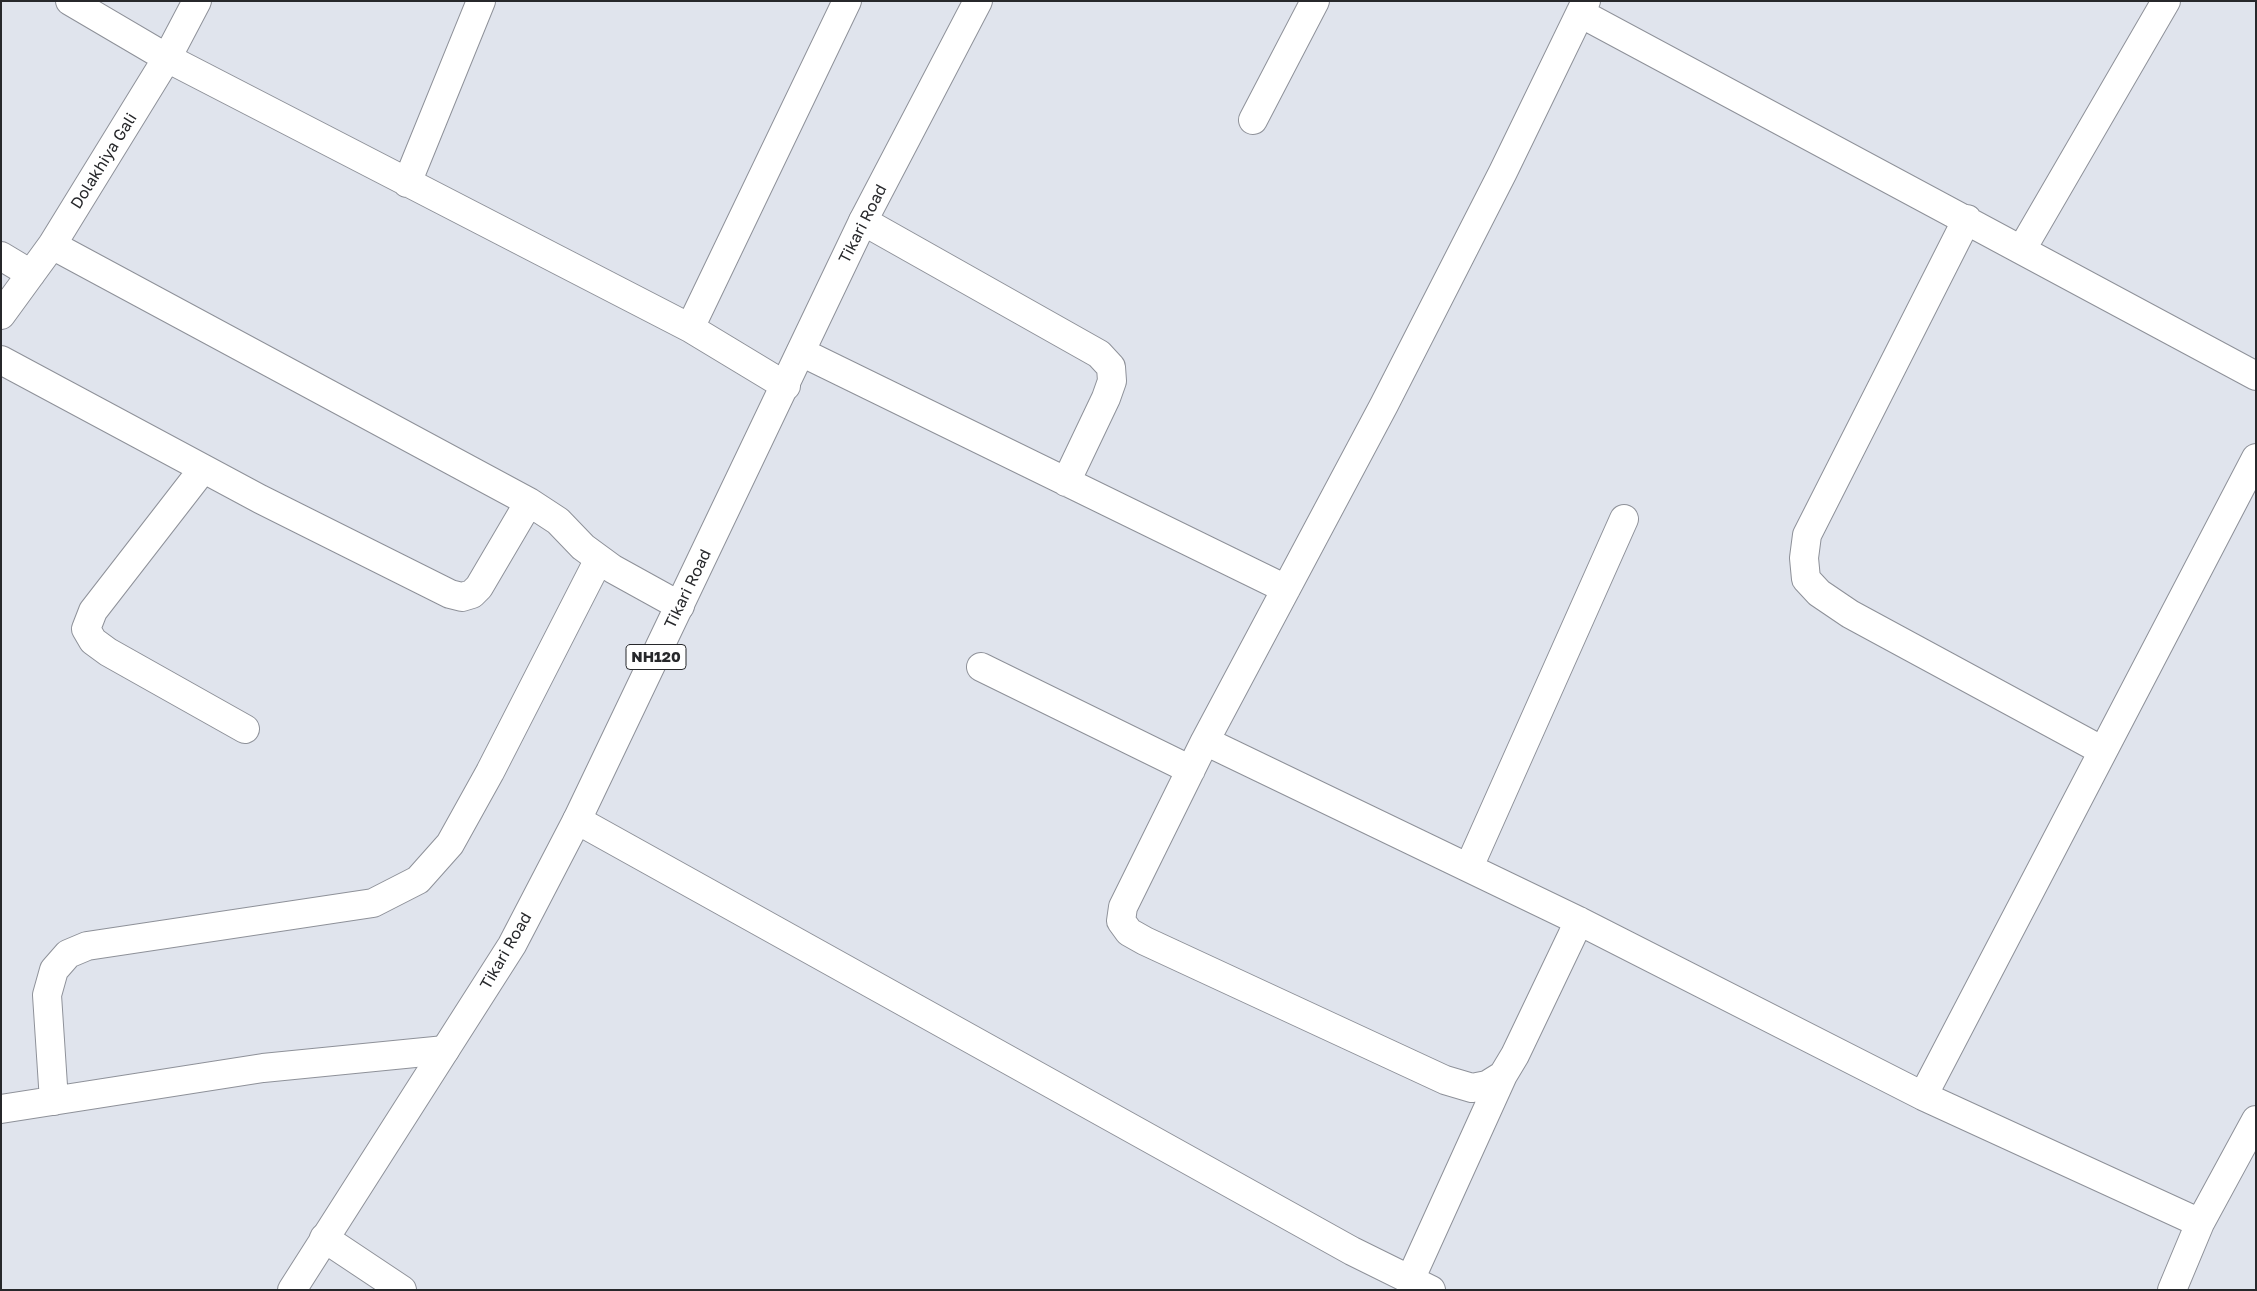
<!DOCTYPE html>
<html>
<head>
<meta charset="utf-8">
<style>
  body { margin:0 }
  #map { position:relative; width:2257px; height:1291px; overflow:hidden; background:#e0e4ed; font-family:"Golos Text",sans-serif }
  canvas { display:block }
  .frame { position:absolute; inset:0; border:2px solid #27282b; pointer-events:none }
</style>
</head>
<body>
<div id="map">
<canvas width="2257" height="1291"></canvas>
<div class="frame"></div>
</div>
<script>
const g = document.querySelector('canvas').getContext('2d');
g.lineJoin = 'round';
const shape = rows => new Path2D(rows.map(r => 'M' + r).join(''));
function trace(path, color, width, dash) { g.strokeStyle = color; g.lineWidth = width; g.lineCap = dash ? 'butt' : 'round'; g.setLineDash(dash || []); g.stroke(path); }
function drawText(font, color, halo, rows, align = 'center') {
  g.font = font + ' "Golos Text",sans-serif'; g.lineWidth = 4; g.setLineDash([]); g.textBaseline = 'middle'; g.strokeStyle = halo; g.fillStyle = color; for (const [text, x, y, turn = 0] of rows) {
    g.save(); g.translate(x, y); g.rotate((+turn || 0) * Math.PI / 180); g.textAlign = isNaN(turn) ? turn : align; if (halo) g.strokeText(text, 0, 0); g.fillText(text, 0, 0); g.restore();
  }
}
const street = shape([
  [70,1,167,58,690,328,786,386],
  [1580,13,2256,376],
  [1253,120,1315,1],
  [407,183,481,1],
  [1967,219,1807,535,1804,558,1806,579,1819,593,1850,614,2103,751],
  [863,221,1099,354,1111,367,1112,381,1106,398,1066,482],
  [52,245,529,502,558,521,583,547,613,569,680,606],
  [2022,249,2166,1],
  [1,256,31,274],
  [1,315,52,245,167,58,197,1],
  [690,328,847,1],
  [801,352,1286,589],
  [1,360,260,499,450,594,462,597,472,594,479,587,529,502],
  [203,469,93,611,86,629,93,641,108,652,245,729],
  [981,667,1191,770],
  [1205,741,1579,921,1923,1096,2200,1223],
  [577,820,1352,1251,1431,1290],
  [1469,867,1624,519],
  [1579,921,1515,1055,1503,1075,1487,1085,1472,1088,1445,1080,1145,941,1129,932,1121,921,1123,907,1205,741,1384,405,1503,172,1586,1],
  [1923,1096,2256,458],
  [54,1101,47,995,54,970,68,954,87,946,373,903,418,880,450,844,490,772,599,559],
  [1,1109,263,1068,445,1050],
  [324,1238,402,1290],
  [1410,1280,1503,1075],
  [2172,1290,2200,1223,2256,1120]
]);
const highway = shape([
  [292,1290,512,945,577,820,863,221,978,1]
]);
trace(street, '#8e9199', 30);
trace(highway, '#8e9199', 30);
trace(street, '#fff', 28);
trace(highway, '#fff', 28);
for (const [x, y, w] of [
  [656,657,60]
]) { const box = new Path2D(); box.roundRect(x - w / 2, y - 12.5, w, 25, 4); g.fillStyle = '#fff'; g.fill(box); trace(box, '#27282b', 1); }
drawText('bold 15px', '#27282b', null, [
  ["NH120",656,657]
]);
drawText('16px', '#27282b', '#fff', [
  ["Dolakhiya Gali",104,161,-58],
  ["Tikari Road",863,224,-63],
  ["Tikari Road",688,589,-64],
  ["Tikari Road",506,951,-60]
]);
</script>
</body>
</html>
